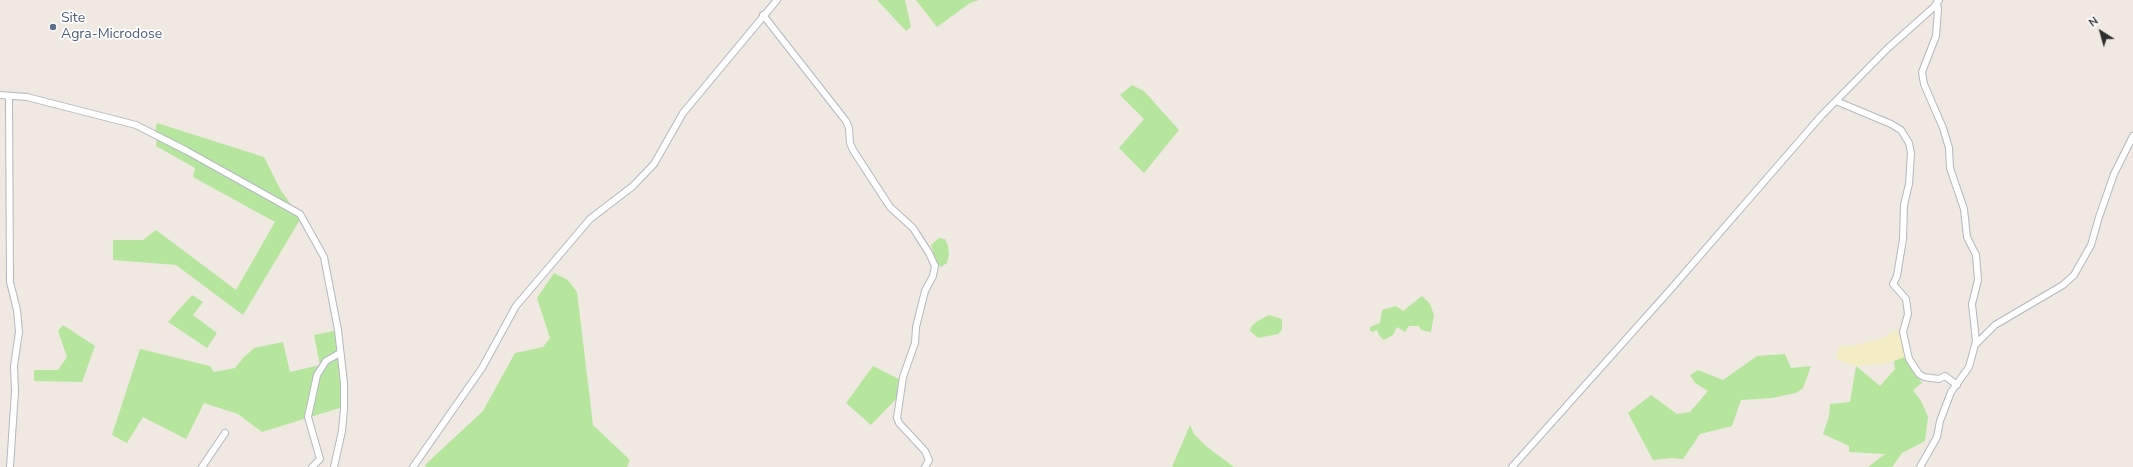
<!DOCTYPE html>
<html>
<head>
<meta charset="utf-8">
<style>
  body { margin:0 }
  #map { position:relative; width:2133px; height:467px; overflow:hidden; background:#efe9e1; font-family:"Nunito Sans",sans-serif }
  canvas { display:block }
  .north { position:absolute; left:2081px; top:12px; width:40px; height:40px; -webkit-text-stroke:3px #fff; paint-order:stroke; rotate:323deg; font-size:11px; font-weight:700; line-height:16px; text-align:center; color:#2e2e2e }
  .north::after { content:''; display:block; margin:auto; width:14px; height:18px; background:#2e2e2e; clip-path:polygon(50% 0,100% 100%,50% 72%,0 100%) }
</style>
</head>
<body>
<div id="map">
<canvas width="2133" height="467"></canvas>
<div class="north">N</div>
</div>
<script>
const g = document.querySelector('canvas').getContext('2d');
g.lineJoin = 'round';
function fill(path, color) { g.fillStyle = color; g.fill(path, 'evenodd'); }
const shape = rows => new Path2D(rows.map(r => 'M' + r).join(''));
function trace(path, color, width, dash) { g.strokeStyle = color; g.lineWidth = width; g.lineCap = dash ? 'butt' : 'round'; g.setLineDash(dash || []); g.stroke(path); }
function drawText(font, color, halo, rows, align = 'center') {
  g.font = font + ' "Nunito Sans",sans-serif'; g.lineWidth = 3.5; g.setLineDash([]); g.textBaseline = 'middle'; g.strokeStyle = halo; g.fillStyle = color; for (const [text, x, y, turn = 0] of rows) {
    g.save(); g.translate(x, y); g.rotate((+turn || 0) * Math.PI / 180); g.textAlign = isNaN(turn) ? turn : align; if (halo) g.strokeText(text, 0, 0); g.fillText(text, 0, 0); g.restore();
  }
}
fill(shape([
  [877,0,905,0,911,27,906,31],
  [916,0,979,0,970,3,937,27],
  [1132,85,1144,91,1179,130,1144,173,1119,148,1144,119,1120,95],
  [157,123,264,157,280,189,294,209,155,132],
  [157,138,301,218,243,315,176,265,113,260,113,240,143,240,156,230,236,290,275,222,193,177,195,168,156,146],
  [939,238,945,239,948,246,949,254,947,263,941,267,937,263,931,245],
  [554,273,568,280,577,292,593,425,630,460,627,467,426,467,425,465,483,411,515,353,543,347,550,338,537,298],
  [192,295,203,302,193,315,217,333,207,348,168,322],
  [1422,296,1430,304,1434,315,1431,332,1421,330,1419,326,1409,326,1405,332,1397,327,1393,335,1384,340,1379,335,1377,330,1372,332,1370,330,1370,327,1380,323,1382,310,1396,306,1403,311],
  [1269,315,1282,319,1282,330,1278,334,1258,338,1250,331,1251,327,1256,322],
  [63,325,95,346,82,382,34,381,34,370,58,370,67,357,58,331],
  [338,330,346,406,262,432,238,414,204,403,186,439,143,417,127,443,112,435,140,349,210,366,214,372,235,368,243,358,254,348,283,342,290,372,320,365,314,335],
  [1785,354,1791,368,1811,366,1803,388,1796,393,1772,398,1741,400,1732,426,1700,434,1683,459,1671,458,1653,460,1628,413,1651,395,1677,414,1690,412,1708,391,1695,383,1690,375,1698,370,1723,380,1757,356],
  [1904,357,1922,383,1913,390,1921,401,1928,417,1925,441,1902,453,1892,467,1868,467,1885,454,1849,452,1849,446,1823,434,1829,416,1830,404,1850,402,1856,366,1880,386,1895,369,1894,361],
  [873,366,899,379,898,397,871,425,846,403],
  [1190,425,1194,434,1206,446,1234,467,1172,467]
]), '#b6e59e');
fill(shape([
  [1897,330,1903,332,1908,353,1904,357,1885,364,1856,366,1838,360,1836,355,1840,346,1852,346,1878,340]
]), '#f3ecc5');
const minor = shape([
  [763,15,846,121,849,128,850,143,853,150,890,207,913,228,929,253,935,266,933,276,925,291,916,327,915,343,903,377,897,418,899,423,925,451,929,460,925,467],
  [0,95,27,97,136,125,187,151,300,214,324,257,338,330,344,383,344,409,342,431,334,467],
  [9,96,10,282,17,310,19,332,14,366,15,391,10,467],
  [1836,101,1891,124,1901,130,1909,143,1911,153,1909,184,1904,205,1903,239,1897,276,1893,284,1906,299,1908,314,1903,332,1909,359,1919,374,1924,377,1939,379,1945,376,1957,385],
  [1975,345,1995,325,2063,285,2074,275,2091,245,2099,217,2114,174,2133,136],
  [202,467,225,433],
  [312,467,320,459,308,417,317,375,326,361,340,353],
  [413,467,482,368,516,306,590,219,633,186,654,164,683,113,777,0],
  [1512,467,1670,290,1821,116,1888,48,1934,7,1939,0],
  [1920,467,1937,437,1940,421,1951,392,1969,367,1976,341,1972,304,1978,280,1976,255,1967,237,1964,209,1950,168,1949,148,1943,128,1924,84,1922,72,1936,36,1938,9,1937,2]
]);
trace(minor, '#b4b7c1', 8);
trace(minor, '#fff', 6);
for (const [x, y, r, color] of [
  [53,27,4,"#5c6f8a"]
]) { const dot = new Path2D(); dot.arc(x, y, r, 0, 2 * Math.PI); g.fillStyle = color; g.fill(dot); trace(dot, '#fff', 1.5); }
drawText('14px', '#4e5e75', '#fff', [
  ["Site",61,19],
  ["Agra-Microdose",61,35]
], 'left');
</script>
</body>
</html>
